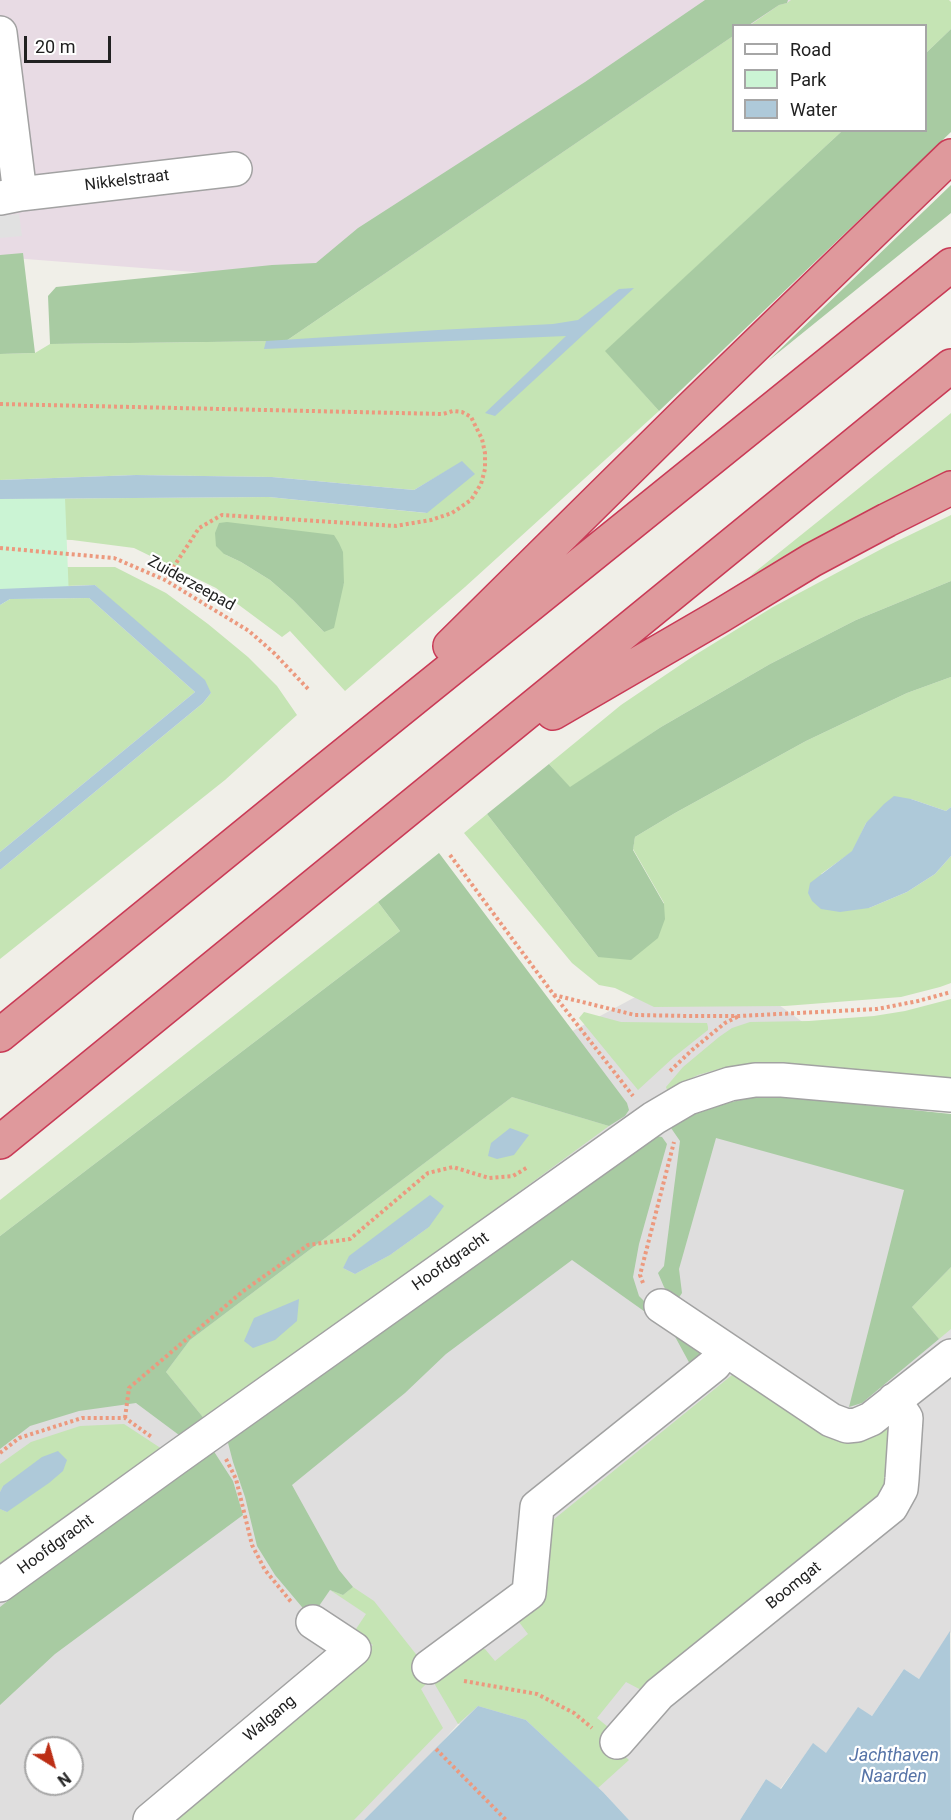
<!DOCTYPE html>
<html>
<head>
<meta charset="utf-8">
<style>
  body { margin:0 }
  #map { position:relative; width:951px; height:1820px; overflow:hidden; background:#f0efe8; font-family:Roboto,sans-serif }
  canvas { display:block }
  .legend { position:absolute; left:732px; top:24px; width:195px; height:108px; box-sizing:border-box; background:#fff; border:2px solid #a6a6a6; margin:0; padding:8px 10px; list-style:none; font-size:18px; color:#212121 }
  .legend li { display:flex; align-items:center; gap:12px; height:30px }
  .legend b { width:30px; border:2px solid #a6a6a6 }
  .north { position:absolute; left:24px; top:1736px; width:60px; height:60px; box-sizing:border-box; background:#fff; border:2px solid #a6a6a6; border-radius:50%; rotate:143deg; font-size:16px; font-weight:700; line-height:24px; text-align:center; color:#212121 }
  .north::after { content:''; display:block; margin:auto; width:21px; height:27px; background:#bc2e15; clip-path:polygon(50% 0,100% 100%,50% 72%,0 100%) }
  .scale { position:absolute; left:24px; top:36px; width:87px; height:27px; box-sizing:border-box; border:3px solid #212121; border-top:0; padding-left:8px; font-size:18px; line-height:21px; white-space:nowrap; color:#212121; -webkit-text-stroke:4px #fff; paint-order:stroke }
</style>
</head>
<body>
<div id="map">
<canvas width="951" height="1820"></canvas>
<ul class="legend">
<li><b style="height:8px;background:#fff"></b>Road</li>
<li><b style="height:16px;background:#cbf4d4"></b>Park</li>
<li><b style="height:16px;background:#aec9d9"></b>Water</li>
</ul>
<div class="north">N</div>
<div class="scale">20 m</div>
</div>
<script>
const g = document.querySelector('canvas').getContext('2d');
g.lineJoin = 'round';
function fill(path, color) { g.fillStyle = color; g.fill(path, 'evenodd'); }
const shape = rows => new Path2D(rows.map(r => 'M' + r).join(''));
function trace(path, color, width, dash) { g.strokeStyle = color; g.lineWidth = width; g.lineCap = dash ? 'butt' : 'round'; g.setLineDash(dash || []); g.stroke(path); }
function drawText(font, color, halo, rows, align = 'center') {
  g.font = font + ' Roboto,sans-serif'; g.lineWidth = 4.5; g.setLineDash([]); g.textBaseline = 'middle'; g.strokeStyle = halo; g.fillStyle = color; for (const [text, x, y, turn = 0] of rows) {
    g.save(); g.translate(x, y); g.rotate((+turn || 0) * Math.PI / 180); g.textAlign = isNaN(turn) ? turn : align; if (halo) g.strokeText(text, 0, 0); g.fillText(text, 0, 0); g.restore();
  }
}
fill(shape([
  [711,956,951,1129,951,1632,919,1679,904,1669,872,1716,858,1708,826,1754,813,1744,780,1789,766,1779,740,1820,629,1820,603,1792,526,1720,458,1724,436,1749,364,1820,0,1820,0,1410,517,1061],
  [36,1748,72,1748,72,1784,36,1784]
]), '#dfdede');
fill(shape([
  [0,0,935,0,905,25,734,26,734,130,581,302,0,257]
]), '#e8dbe4');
fill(shape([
  [791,0,949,0,951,2,951,29,926,53,926,26,749,26,779,5,787,3],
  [733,36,734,130,842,131,606,351,659,411,465,587,345,691,290,631,282,637,216,588,134,548,72,540,0,538,0,499,269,497,426,513,462,462,414,490,272,477,136,475,0,480,0,354,35,353,50,344,286,341],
  [224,554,344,583,324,632,293,600,270,580,241,562],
  [951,413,951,474,750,576,821,519],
  [951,515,951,581,856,620,770,664,661,727,570,788,549,764,621,705,695,655,773,607,887,546],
  [0,567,115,567,166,593,208,624,248,657,277,686,297,715,225,780,0,959,0,870,203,703,211,693,95,585,8,588],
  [89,598,195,692,0,852,0,605,10,599],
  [951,677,951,807,946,811,911,799,866,823,853,851,821,874,869,908,907,892,935,874,951,856,951,983,940,987,901,997,785,1006,654,1007,615,988,599,985,572,963,464,833,487,814,598,957,664,903,633,849,635,837,675,813,806,741,907,693],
  [378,902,400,931,0,1236,0,1200],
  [951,999,951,1081,752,1064,726,1067,698,1075,667,1090,666,1087,683,1067,719,1037,732,1028,750,1022,809,1021,874,1016,905,1011],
  [584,1012,621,1022,707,1023,708,1027,708,1030,674,1057,638,1090,579,1018],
  [512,1097,609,1126,206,1421,166,1372,190,1340],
  [430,1196,429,1227,390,1255,355,1274,343,1268,350,1256],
  [951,1267,951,1329,939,1339,912,1307],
  [737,1371,890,1431,888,1492,645,1692,626,1682,597,1718,613,1731,607,1740,629,1760,598,1788,526,1720,478,1706,458,1724,434,1683,477,1648,485,1649,495,1661,528,1634,519,1622,519,1613,545,1592,553,1520],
  [124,1424,162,1449,0,1568,0,1509,7,1512,3,1486,0,1492,0,1464,31,1442,80,1426],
  [353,1587,374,1601,419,1658,428,1682,421,1689,443,1728,354,1820,169,1820,373,1645,359,1636,356,1629,366,1614,330,1590,343,1595]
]), '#c5e4b4');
fill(shape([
  [705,0,788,0,787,3,779,5,749,25,734,26,733,36,286,341,50,344,48,296,56,287,272,265,316,263,358,228,585,82],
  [951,29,951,132,659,411,605,351,842,131,926,130,926,53],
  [951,185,951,213,768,361],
  [23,253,35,353,0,354,0,255],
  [227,522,334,535,339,543,343,552,344,583,334,628,324,632,293,600,270,580,241,562,224,554,216,546,215,533,219,523],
  [951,581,951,677,907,693,806,741,675,813,635,837,633,850,664,904,665,919,658,938,631,960,598,957,487,814,549,764,570,787,661,727,770,664,856,620],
  [439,853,627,1103,629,1110,625,1116,609,1126,512,1097,190,1340,166,1372,206,1421,183,1438,136,1403,79,1411,30,1426,0,1449,0,1236,400,931,378,902],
  [758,1096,779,1096,951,1114,951,1267,912,1307,939,1339,862,1403,849,1407,904,1190,716,1138,679,1269,682,1293,676,1302,664,1287,658,1273,664,1266,680,1141,671,1128,689,1116,710,1107],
  [657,1136,662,1137,667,1144,639,1244,633,1277,639,1296,657,1314,705,1350,691,1366,672,1331,572,1260,446,1354,405,1393,292,1485,339,1570,353,1587,343,1595,330,1590,319,1606,313,1606,307,1613,275,1575,257,1546,245,1497,233,1462,227,1439,555,1205],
  [213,1450,233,1481,243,1515,55,1654,0,1705,0,1607,53,1565]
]), '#a8cba2');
fill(shape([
  [65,498,69,598,10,599,0,605,0,499]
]), '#cbf4d4');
fill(shape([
  [19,214,22,236,0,238,0,216]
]), '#e1e1e1');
fill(shape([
  [634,288,495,416,485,413,566,336,264,349,266,341,438,330,553,324,578,320,619,289],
  [462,461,475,474,427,513,269,497,0,499,0,480,136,475,272,477,414,490],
  [95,585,205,680,211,693,203,703,0,870,0,852,195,692,89,598,10,599,0,605,0,589],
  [894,796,911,799,946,811,951,807,951,856,935,874,907,892,869,908,840,912,821,909,812,901,808,893,810,883,852,851,866,823,884,804],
  [510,1128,529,1135,514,1155,497,1159,488,1156,491,1143],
  [430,1195,444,1206,429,1227,390,1255,355,1274,343,1268,349,1256],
  [299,1299,297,1321,275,1340,253,1348,244,1341,254,1318],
  [58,1451,67,1460,63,1471,49,1483,7,1512,0,1509,0,1492,3,1486,42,1457],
  [950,1631,951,1820,740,1820,766,1779,781,1789,813,1743,826,1753,858,1707,872,1716,904,1669,919,1679],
  [478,1706,526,1720,603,1792,629,1820,364,1820]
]), '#aec9d9');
const minor = shape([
  [0,33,20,194,0,198],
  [20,194,235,169],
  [661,1306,831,1420,847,1426,857,1425,871,1419,951,1356],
  [0,1585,176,1458,654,1118,688,1098,730,1084,755,1080,782,1080,951,1095],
  [429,1667,529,1593,537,1507,714,1365,726,1350],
  [617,1742,659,1694,891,1507,901,1489,902,1479,906,1418,894,1400],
  [150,1820,354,1649,313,1622]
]);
const highway = shape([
  [450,646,690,409,951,156],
  [553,713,720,616,812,560,887,520,951,488],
  [0,1035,318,776,951,265],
  [0,1142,951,366]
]);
trace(minor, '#a2a2a2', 36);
trace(highway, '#c93a56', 36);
trace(shape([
  [0,404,443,414,453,411,462,412,471,417,482,439,485,453,485,469,481,484,471,500,452,513,431,520,396,526,222,515,199,528,165,580],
  [0,548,114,558,165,580,249,631,275,654,309,690],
  [450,855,554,995,635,1015,690,1016,739,1016,877,1009,918,1001,951,992],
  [554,995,633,1096],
  [670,1071,692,1050,725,1023,739,1016],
  [643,1283,640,1275,674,1142],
  [125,1418,129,1388,242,1292,308,1245,350,1239,428,1173,453,1167,489,1178,513,1176,528,1167],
  [0,1453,19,1438,82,1418,125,1418,153,1438],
  [226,1459,236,1479,252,1545,265,1570,292,1603],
  [464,1681,537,1694,574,1713,592,1728],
  [436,1749,506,1820]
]), '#ec997e', 4, [3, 3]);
trace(minor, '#fff', 33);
trace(highway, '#df999c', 33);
drawText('16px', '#212121', '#fff', [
  ["Nikkelstraat",127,181,-7],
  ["Zuiderzeepad",191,584,29],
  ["Hoofdgracht",451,1262,-35],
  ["Hoofdgracht",56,1545,-36],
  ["Boomgat",794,1586,-39],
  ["Walgang",270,1719,-40]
]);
drawText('italic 18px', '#5673a7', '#fff', [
  ["Jachthaven",894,1756],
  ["Naarden",894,1777]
]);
</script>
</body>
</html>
